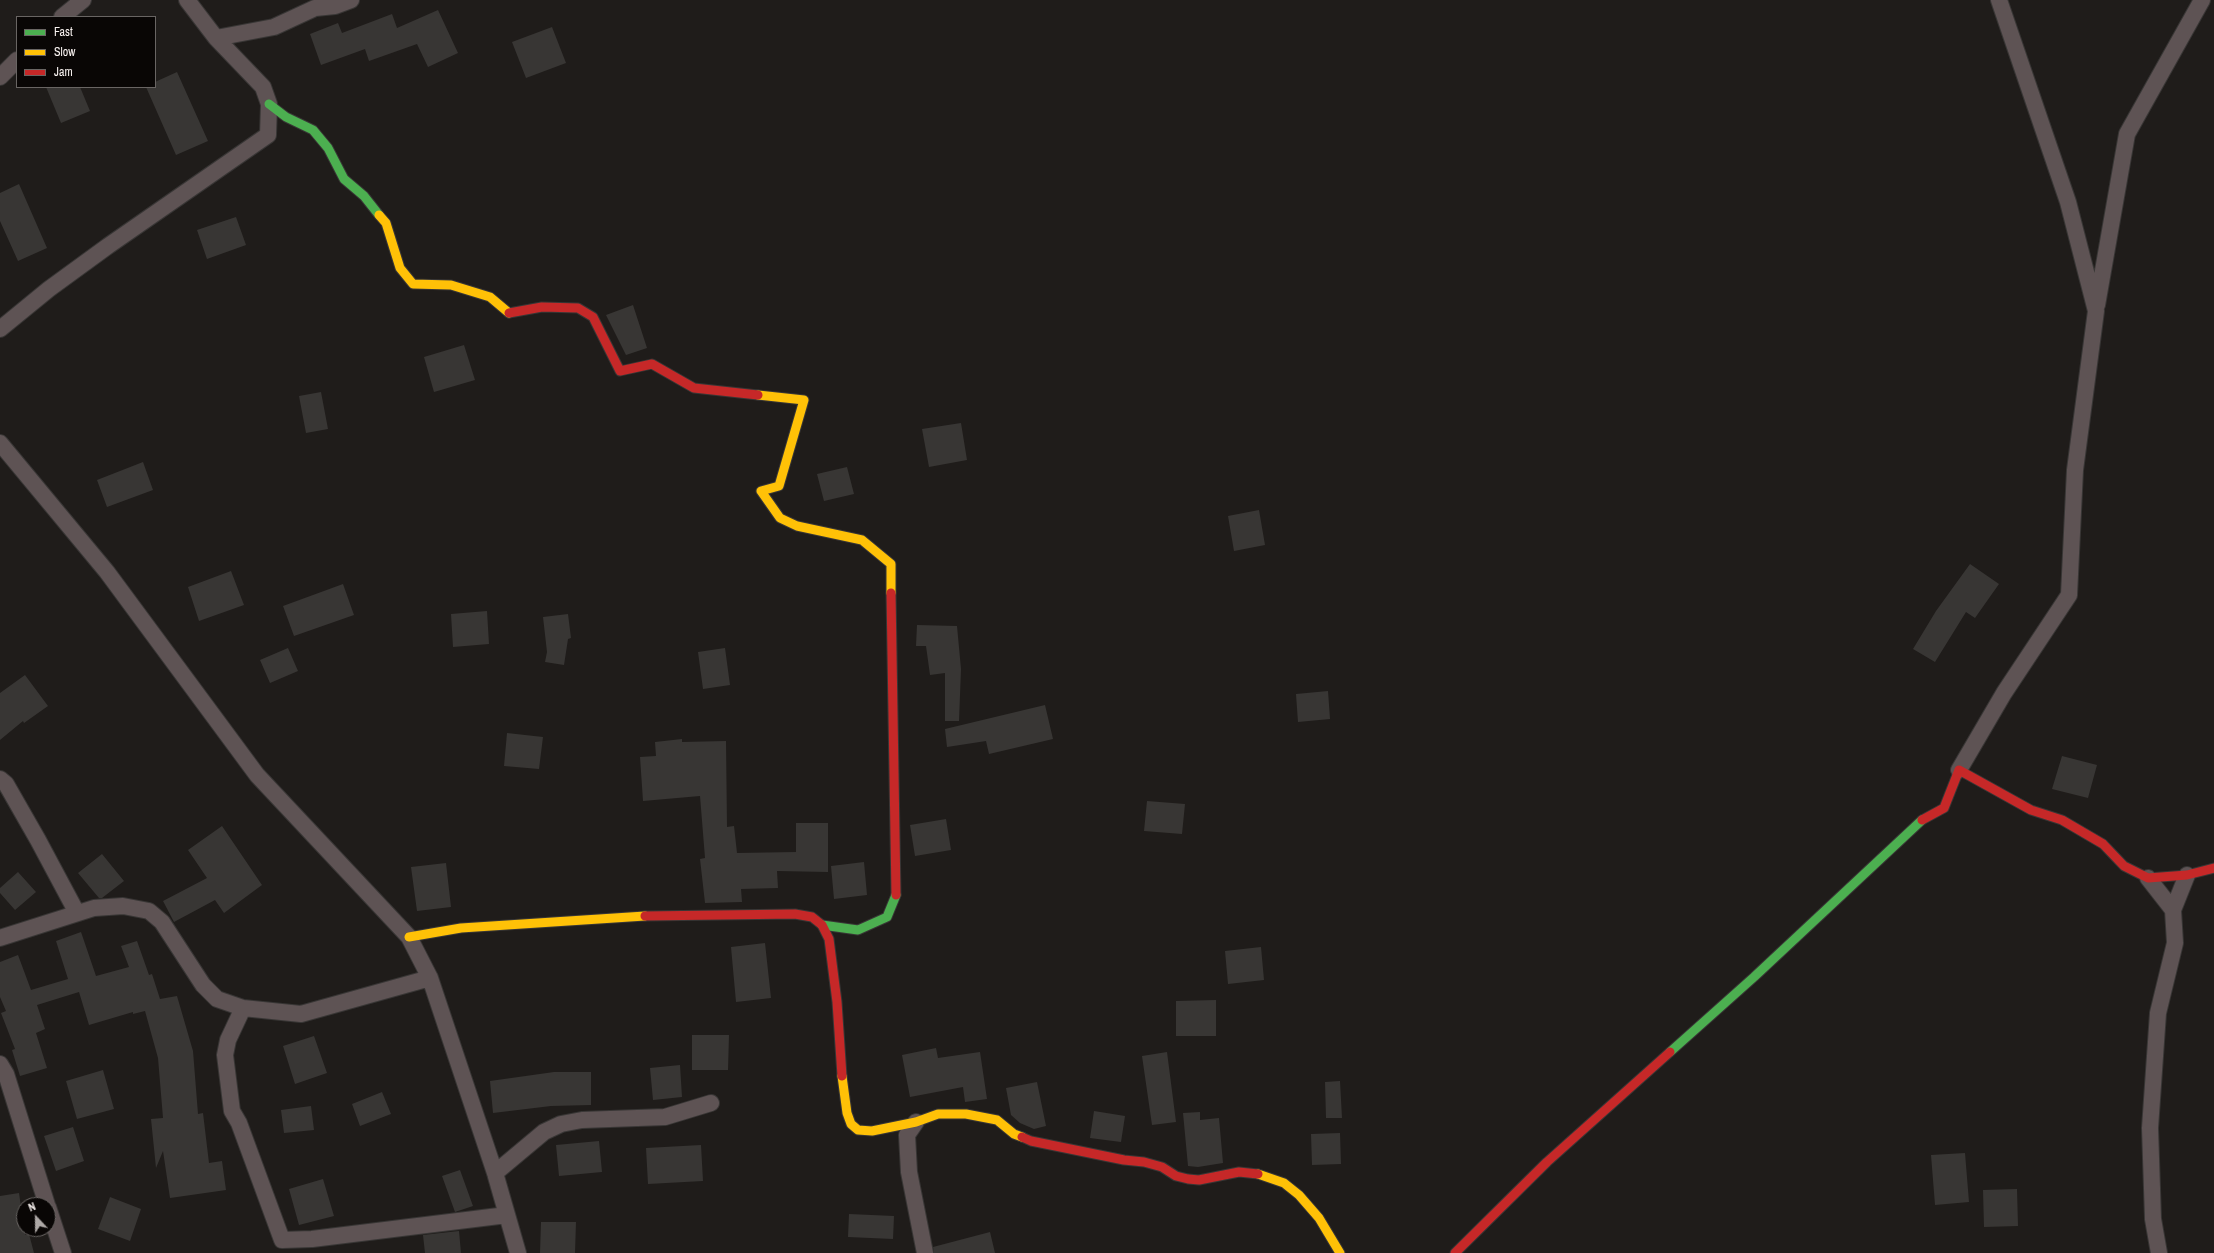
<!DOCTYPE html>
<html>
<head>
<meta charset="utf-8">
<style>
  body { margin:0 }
  #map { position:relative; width:2214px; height:1253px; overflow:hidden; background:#1f1c1a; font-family:"Archivo Narrow",sans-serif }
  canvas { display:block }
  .legend { position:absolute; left:16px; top:16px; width:140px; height:72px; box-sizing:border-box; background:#090605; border:1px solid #696563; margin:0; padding:5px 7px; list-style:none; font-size:12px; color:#f9f3f1 }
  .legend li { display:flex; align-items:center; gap:8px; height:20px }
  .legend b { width:20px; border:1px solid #696563 }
  .north { position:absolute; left:16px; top:1197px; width:40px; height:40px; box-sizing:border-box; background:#090605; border:1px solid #696563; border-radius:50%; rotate:338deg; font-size:11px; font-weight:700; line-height:16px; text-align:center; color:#f9f3f1 }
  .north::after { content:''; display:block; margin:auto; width:14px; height:18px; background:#ada8a6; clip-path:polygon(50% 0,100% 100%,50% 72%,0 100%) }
</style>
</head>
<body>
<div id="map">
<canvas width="2214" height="1253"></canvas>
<ul class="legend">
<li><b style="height:5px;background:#4caf50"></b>Fast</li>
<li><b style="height:5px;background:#ffc107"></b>Slow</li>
<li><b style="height:5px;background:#c62828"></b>Jam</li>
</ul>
<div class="north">N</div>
</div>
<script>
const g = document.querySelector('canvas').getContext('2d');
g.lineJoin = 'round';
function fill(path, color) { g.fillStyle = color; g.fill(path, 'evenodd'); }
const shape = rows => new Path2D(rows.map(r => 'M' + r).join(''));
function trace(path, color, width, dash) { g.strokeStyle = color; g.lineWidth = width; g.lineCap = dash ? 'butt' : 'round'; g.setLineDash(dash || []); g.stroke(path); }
fill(shape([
  [438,10,458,53,428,67,417,44,369,61,365,49,321,65,310,34,338,23,342,33,392,14,397,28],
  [552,27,566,63,526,78,512,42],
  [177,72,208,141,176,155,146,87,155,87,155,82],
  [46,87,80,87,90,111,61,123],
  [19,184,47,248,18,261,0,221,0,193],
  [236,217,246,245,207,259,197,230],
  [633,305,647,348,626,355,606,315],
  [464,345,475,380,434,392,424,357],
  [321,392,328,429,306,433,299,396],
  [961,423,967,460,929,467,922,429],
  [143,462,153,490,107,507,97,480],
  [847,467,854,494,824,501,817,474],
  [1259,510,1265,545,1234,551,1228,516],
  [1970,564,1999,584,1975,618,1966,612,1935,662,1913,649,1936,611],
  [231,571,244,605,199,621,188,587],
  [343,584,354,615,294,636,283,606],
  [487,611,489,644,453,647,451,614],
  [568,614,571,638,568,639,564,665,545,662,547,652,543,617],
  [917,625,957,626,961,669,959,721,945,721,945,673,930,675,926,646,916,646],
  [288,648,298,671,270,683,260,660],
  [725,648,730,685,703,689,698,652],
  [25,675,48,706,24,723,23,721,0,740,0,693],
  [1328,691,1330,719,1298,722,1296,694],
  [1045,705,1053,739,989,754,986,741,947,747,945,729],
  [507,733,543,737,539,769,504,766],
  [682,739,682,742,726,741,727,827,734,826,737,853,796,852,796,823,828,823,828,872,777,871,778,888,741,889,742,902,705,903,700,859,705,858,700,796,643,801,640,757,656,756,655,742],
  [2062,756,2097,765,2088,798,2052,789],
  [1147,801,1185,804,1182,834,1144,831],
  [946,819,951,850,915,856,910,825],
  [222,826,262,885,224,913,215,900,174,922,163,901,207,878,188,850],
  [102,854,124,881,102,898,99,898,78,873],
  [864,862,867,895,834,899,831,866],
  [446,863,451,907,417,911,411,867],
  [18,872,36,892,15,910,0,893,0,888],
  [81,932,96,976,129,967,121,946,137,941,149,975,152,974,160,999,177,996,193,1051,198,1114,203,1113,209,1163,222,1161,226,1190,170,1198,163,1151,156,1168,151,1119,163,1118,158,1058,145,1011,133,1014,133,1012,89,1025,79,992,37,1005,45,1029,36,1033,47,1068,20,1076,12,1050,15,1049,1,1013,6,1011,0,997,0,962,18,955,31,990,68,979,56,941],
  [765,943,771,998,736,1002,731,947],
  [1261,947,1264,980,1228,984,1225,951],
  [1216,1000,1216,1036,1176,1036,1176,1001],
  [692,1035,729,1035,728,1070,692,1070],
  [314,1036,327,1073,295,1084,283,1046],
  [936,1048,938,1058,980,1052,987,1099,965,1102,963,1087,910,1097,902,1055],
  [1167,1052,1176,1122,1152,1125,1142,1056],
  [680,1065,682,1097,653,1100,650,1068],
  [103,1070,114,1109,77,1119,66,1081],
  [554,1072,591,1072,591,1105,551,1106,493,1113,490,1081],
  [1340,1081,1342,1118,1326,1118,1325,1082],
  [1037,1082,1046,1126,1034,1129,1020,1123,1011,1115,1006,1088],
  [382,1092,391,1114,360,1126,352,1104],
  [311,1106,314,1130,284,1133,281,1110],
  [1094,1111,1125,1116,1121,1142,1090,1138],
  [1200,1112,1200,1120,1219,1118,1223,1163,1198,1167,1188,1166,1183,1113],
  [73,1127,84,1161,56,1171,44,1136],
  [1340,1133,1341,1164,1312,1165,1311,1134],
  [599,1141,602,1172,559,1176,556,1145],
  [701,1145,703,1181,648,1184,646,1148],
  [1965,1153,1969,1202,1935,1205,1931,1155],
  [460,1170,473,1206,455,1212,442,1176],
  [323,1179,334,1216,299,1225,289,1189],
  [2017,1189,2018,1226,1984,1227,1983,1190],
  [19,1193,25,1235,29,1234,34,1253,0,1253,0,1196],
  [110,1197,141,1209,130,1241,98,1229],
  [849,1214,894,1216,893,1239,848,1237],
  [541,1222,576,1222,575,1253,540,1253],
  [459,1231,461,1253,425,1253,423,1235],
  [990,1232,995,1253,934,1253,933,1247]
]), '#383634');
const street = shape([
  [187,0,216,38,274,27,315,8,335,6,351,0],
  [62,17,83,0],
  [0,77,17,60],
  [2097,305,2127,134,2202,0],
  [0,329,49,289,108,246,268,135,269,104,263,87,216,38],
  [0,443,107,572,257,775,409,937,430,978,495,1173,518,1253],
  [1959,770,2004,693,2069,595,2075,470,2096,311,2068,202,1999,0],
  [0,779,6,784,38,840,77,913],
  [2148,878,2173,910],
  [0,938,94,908,123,906,149,911,162,922,203,985,217,999,243,1008,301,1014,430,978],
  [243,1008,228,1040,225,1055,232,1111,239,1123,282,1240,312,1239,507,1215],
  [0,1064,6,1074,47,1205],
  [916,1122,907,1135,909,1172,925,1253],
  [495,1173,544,1132,561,1124,582,1120,665,1117,711,1103],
  [48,1207,63,1253],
  [2159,1253,2153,1219,2150,1128,2158,1013,2175,943,2173,910,2187,875]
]);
const fast = shape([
  [269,104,286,117,313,130,328,148,344,179,364,196,379,215],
  [822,925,858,930,887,917,896,895],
  [1670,1052,1754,977,1922,820]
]);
const slow = shape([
  [379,215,386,223,400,268,413,284,451,285,490,297,509,313],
  [758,395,804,400,779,486,761,491,780,518,797,526,862,540,891,564,891,593],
  [409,937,461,928,645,916],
  [842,1076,847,1113,851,1124,858,1130,872,1131,916,1122,938,1114,966,1114,997,1120,1014,1134,1022,1137],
  [1258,1174,1284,1183,1299,1195,1319,1218,1340,1253]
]);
const jam = shape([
  [509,313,542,307,578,308,593,317,620,371,652,364,694,388,758,395],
  [891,593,896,895],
  [1922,820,1944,808,1959,770,2031,810,2062,820,2103,844,2124,866,2148,878,2187,875,2214,868],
  [645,916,795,914,812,917,822,925,829,939,837,1002,842,1076],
  [1022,1137,1031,1141,1124,1160,1144,1162,1162,1167,1176,1176,1188,1179,1199,1180,1239,1172,1258,1174],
  [1455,1253,1547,1162,1670,1052]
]);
trace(street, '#383635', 18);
trace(fast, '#383635', 11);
trace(slow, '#383635', 11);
trace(jam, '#383635', 11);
trace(street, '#5e5354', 16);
trace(fast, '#4caf50', 9);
trace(slow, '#ffc107', 9);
trace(jam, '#c62828', 9);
</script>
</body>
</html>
